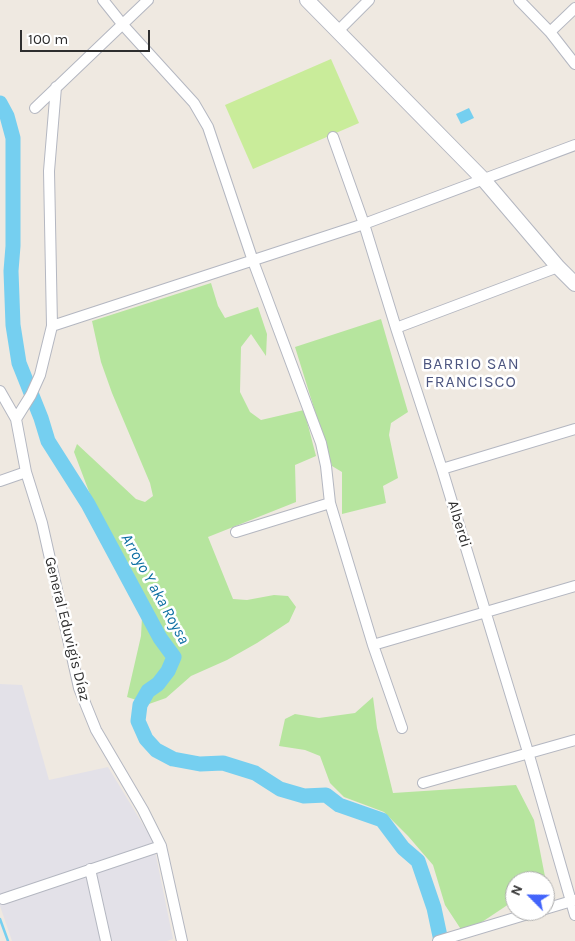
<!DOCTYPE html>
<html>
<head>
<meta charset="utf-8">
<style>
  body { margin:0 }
  #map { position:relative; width:575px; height:941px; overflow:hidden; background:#efe9e1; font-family:Karla,sans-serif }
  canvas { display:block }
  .north { position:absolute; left:505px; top:871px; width:50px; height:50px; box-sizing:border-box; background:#fff; border:1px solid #ababab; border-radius:50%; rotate:293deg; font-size:14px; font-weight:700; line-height:20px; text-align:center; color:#2e2e2e }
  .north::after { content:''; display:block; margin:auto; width:18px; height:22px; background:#4264fb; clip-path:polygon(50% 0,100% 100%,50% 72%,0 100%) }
  .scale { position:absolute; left:20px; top:30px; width:130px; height:22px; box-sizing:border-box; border:2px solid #2e2e2e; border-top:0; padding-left:6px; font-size:15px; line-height:18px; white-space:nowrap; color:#2e2e2e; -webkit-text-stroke:4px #fff; paint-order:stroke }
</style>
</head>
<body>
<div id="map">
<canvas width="575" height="941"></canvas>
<div class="north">N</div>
<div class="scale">100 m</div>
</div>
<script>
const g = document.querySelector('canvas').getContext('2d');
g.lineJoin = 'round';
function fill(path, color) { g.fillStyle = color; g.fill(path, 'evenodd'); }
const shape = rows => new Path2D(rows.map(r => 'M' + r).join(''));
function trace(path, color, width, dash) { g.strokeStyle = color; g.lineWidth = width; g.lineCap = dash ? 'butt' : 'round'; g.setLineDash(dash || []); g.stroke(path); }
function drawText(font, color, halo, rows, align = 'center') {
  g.font = font + ' Karla,sans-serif'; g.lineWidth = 5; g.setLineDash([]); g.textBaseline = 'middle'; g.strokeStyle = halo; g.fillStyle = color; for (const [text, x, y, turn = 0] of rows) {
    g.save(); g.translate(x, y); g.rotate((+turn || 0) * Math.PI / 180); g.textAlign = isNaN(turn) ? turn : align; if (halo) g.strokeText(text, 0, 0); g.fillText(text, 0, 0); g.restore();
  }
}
fill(shape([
  [0,684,22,685,49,780,108,767,153,841,173,939,167,941,12,941,0,906]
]), '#e3e1e8');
fill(shape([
  [211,283,218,306,225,318,258,307,267,334,266,356,251,334,241,347,240,392,250,412,261,420,304,410,316,456,295,465,296,502,208,537,233,599,247,600,274,595,288,596,296,607,289,622,257,643,227,660,191,676,166,698,149,704,127,697,141,636,142,617,136,587,99,518,74,452,77,444,136,499,145,502,153,496,150,483,112,393,101,362,92,321],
  [381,319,408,412,391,423,389,435,398,478,383,486,386,503,342,514,342,472,332,466,295,347],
  [373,697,377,728,393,793,516,785,534,820,548,892,545,892,545,881,515,881,515,900,464,934,445,905,433,865,408,836,384,812,344,797,330,783,320,756,305,750,279,746,285,719,295,714,319,718,355,713]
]), '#b6e59e');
fill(shape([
  [331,59,359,123,253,169,225,105]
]), '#c9ec9a');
fill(shape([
  [469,108,474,118,461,124,456,114]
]), '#75cff0');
trace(shape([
  [0,919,8,941]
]), '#75cff0', 2.5);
trace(shape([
  [0,103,7,116,13,138,13,246,11,271,13,325,19,363,41,418,48,441,88,504,160,638,174,657,168,671,158,684,148,691,140,705,138,721,146,739,156,750,173,759,200,764,223,763,255,773,280,789,304,796,326,795,339,805,382,820,403,848,418,861,434,908,441,941]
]), '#75cff0', 15);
const street = shape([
  [103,0,123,25,194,103,208,127,253,261,321,443,326,466,330,503,373,645,402,728],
  [519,0,550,32,575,64],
  [338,31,369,0],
  [550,32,575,8],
  [35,108,148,0],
  [333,137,364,224,396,328,442,469,528,752,575,915],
  [52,326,364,224,575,145],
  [396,328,558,267],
  [0,391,16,419,26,472,42,523,79,688,96,730,143,810,161,846,182,941],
  [16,419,31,395,40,375,52,326,49,171,56,87],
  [442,469,575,429],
  [0,481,26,472],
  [236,532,330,503],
  [373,645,575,586],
  [423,783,575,740],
  [90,869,106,941],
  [3,899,161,846],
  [545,909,575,900],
  [438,941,538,911]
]);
const secondary = shape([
  [307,0,483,179,558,267,575,284]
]);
trace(street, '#b4b7c1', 12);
trace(secondary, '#b4b7c1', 16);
trace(street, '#fff', 10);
trace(secondary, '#fff', 14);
drawText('15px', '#2e2e2e', '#fff', [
  ["Alberdi",459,524,73],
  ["General Eduvigis Díaz",67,629,76]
]);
g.letterSpacing = '1px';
drawText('16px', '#4d5680', '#fff', [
  ["BARRIO SAN",471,364],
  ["FRANCISCO",471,382]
]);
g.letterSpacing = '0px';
drawText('italic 16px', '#0d6fa3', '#fff', [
  ["Arroyo Y aka Roysa",155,589,61]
]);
</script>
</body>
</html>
